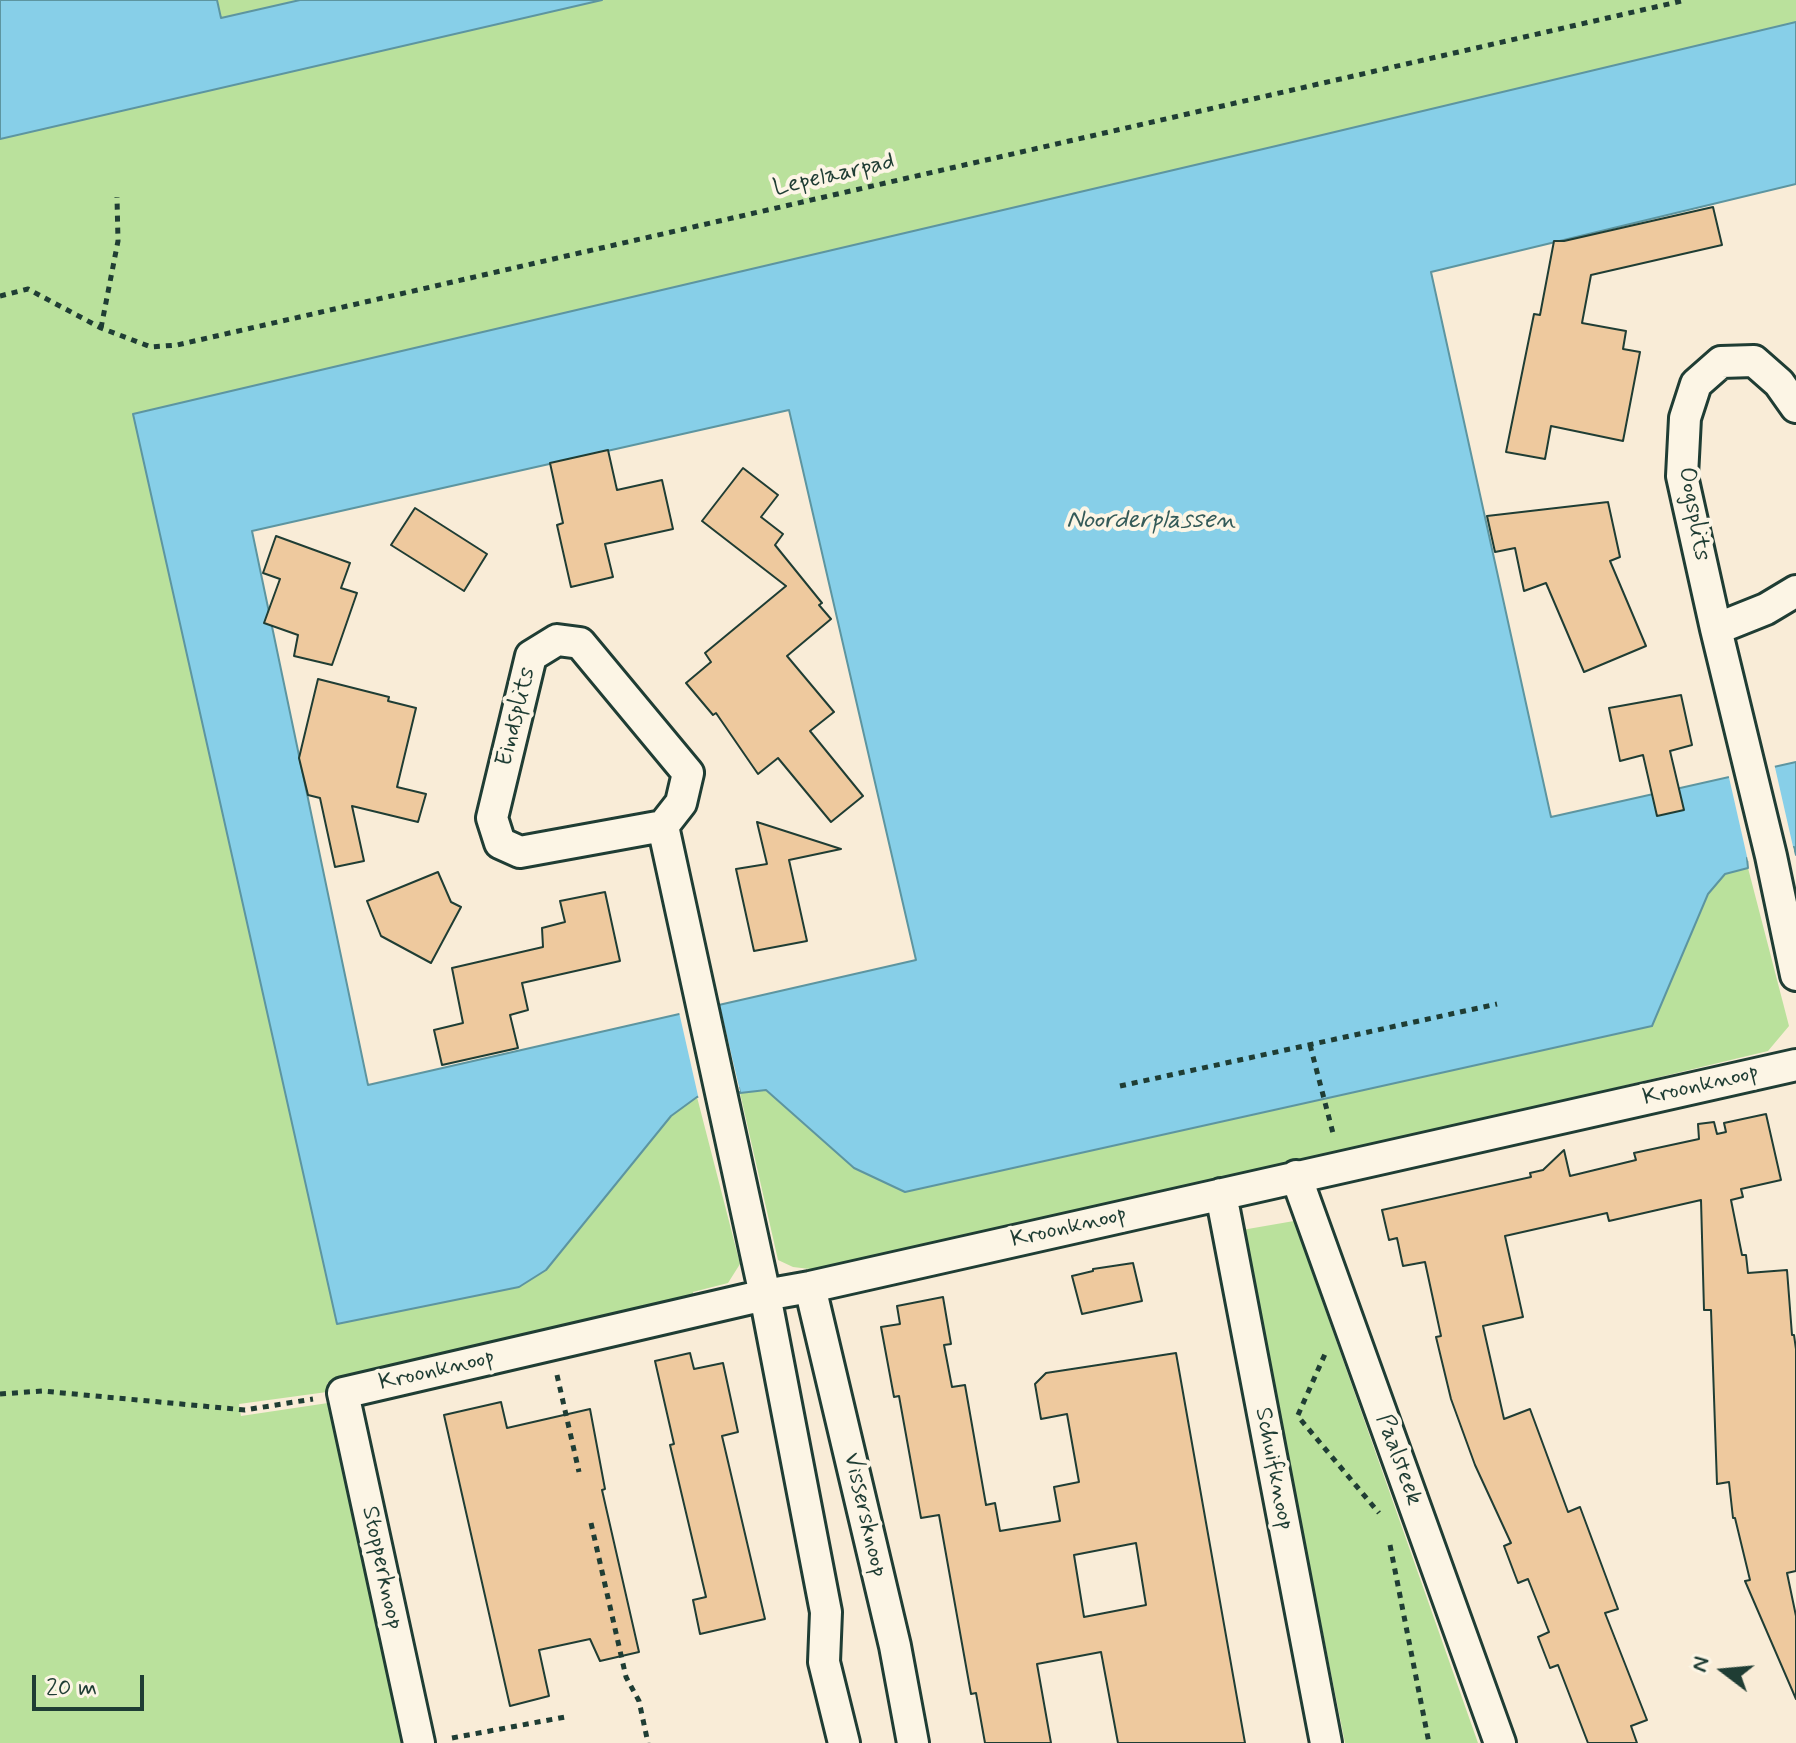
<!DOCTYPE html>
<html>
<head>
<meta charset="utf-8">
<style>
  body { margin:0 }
  #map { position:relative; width:1796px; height:1743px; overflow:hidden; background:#f9ecd7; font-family:Mynerve,sans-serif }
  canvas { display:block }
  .north { position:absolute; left:1684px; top:1631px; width:80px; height:80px; -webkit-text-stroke:6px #fcf5e5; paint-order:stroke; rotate:286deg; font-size:22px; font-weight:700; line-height:32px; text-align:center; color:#1f3d34 }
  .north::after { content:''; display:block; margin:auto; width:28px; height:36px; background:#1f3d34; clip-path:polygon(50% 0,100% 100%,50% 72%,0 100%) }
  .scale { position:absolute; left:32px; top:1675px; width:112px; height:36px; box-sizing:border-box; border:4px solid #1f3d34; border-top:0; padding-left:10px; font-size:24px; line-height:28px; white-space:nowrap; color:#1f3d34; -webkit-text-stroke:6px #fcf5e5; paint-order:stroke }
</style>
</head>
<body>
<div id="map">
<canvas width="1796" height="1743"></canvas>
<div class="north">N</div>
<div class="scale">20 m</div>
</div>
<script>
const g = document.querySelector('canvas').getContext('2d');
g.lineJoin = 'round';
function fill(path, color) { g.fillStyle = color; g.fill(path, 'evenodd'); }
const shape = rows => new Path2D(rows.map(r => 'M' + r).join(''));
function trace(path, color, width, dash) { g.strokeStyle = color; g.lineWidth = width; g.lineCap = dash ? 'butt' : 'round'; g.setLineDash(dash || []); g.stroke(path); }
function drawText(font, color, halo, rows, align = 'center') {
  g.font = font + ' Mynerve,sans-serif'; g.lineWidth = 8; g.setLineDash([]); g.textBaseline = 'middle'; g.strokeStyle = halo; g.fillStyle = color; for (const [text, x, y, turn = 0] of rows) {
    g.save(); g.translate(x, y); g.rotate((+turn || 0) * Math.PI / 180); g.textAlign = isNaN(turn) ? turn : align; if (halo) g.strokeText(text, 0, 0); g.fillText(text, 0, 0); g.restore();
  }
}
fill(shape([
  [217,0,300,0,221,19],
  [602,0,1796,0,1796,22,1276,146,133,414,337,1324,697,1097,740,1264,728,1283,693,1292,694,1301,327,1383,327,1392,239,1404,241,1416,328,1403,406,1743,0,1743,0,139],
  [1748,868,1789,1026,1768,1051,1436,1131,818,1270,793,1267,778,1260,740,1093,766,1090,854,1168,905,1192,1652,1026,1708,894,1725,874],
  [1294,1221,1478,1743,1345,1743,1242,1230]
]), '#bae19c');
const water = shape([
  [0,0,217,0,221,18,300,0,602,0,0,139,0,0],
  [1796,22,1796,184,1431,272,1551,817,1796,762,1796,855,1794,847,1747,858,1748,868,1725,874,1708,894,1652,1026,905,1192,854,1168,766,1090,740,1093,739,1088,697,1097,671,1116,546,1270,519,1287,337,1324,133,414,1276,146,1796,22],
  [789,410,916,960,368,1085,252,531,789,410]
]);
fill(water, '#87cfe8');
trace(water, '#5d95a0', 2);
fill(shape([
  [1774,763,1794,851,1748,861,1728,773],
  [719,1002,740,1091,699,1100,679,1012]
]), '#f9ecd7');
const building = shape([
  [1713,207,1722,245,1591,275,1582,323,1626,331,1623,349,1640,352,1623,441,1551,426,1545,459,1506,452,1534,314,1540,315,1554,241,1564,241,1713,207],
  [608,450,617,490,662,480,673,529,605,544,613,577,571,587,557,525,563,523,550,463,608,450],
  [743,468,778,495,761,517,783,534,775,545,822,603,819,605,831,619,787,656,834,712,810,731,863,796,831,822,778,758,758,774,716,713,713,715,686,683,711,662,705,653,786,586,702,521,743,468],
  [1608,502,1620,557,1610,561,1646,646,1584,672,1546,583,1524,591,1515,548,1495,552,1487,516,1608,502],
  [415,508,487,554,464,591,391,545,415,508],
  [276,536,350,563,341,588,357,593,332,665,294,656,298,635,264,623,280,579,263,573,276,536],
  [318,679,389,697,388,701,416,708,397,787,426,794,418,822,352,806,364,861,335,867,320,798,308,795,299,758,318,679],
  [1681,695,1692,745,1670,751,1684,810,1657,816,1643,755,1620,761,1609,708,1681,695],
  [757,822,841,849,789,860,807,941,754,951,736,869,767,864,757,822],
  [438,872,451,902,461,907,431,963,381,936,367,901,438,872],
  [605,892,620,961,522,983,528,1010,510,1015,518,1048,442,1065,434,1030,463,1023,452,968,543,947,542,928,565,922,560,901,605,892],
  [1766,1114,1781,1180,1741,1189,1743,1197,1731,1200,1742,1255,1746,1255,1748,1273,1787,1270,1792,1335,1794,1335,1796,1349,1796,1571,1787,1573,1796,1616,1796,1699,1745,1581,1750,1580,1735,1518,1733,1518,1729,1482,1717,1484,1711,1310,1704,1310,1701,1200,1609,1221,1607,1213,1505,1236,1523,1317,1483,1326,1504,1419,1530,1409,1568,1512,1580,1507,1618,1609,1605,1613,1647,1720,1631,1726,1637,1743,1588,1743,1558,1665,1550,1668,1538,1637,1549,1632,1528,1579,1518,1583,1504,1546,1511,1543,1475,1465,1451,1399,1436,1337,1441,1336,1425,1262,1403,1266,1397,1238,1389,1240,1382,1210,1531,1177,1530,1173,1543,1170,1564,1150,1570,1176,1636,1160,1634,1153,1699,1139,1698,1124,1714,1122,1717,1134,1726,1132,1724,1123,1766,1114],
  [1133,1263,1142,1301,1082,1314,1072,1276,1093,1271,1093,1269,1133,1263],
  [943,1297,951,1344,944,1345,952,1387,965,1385,986,1505,995,1503,1000,1531,1060,1521,1054,1487,1079,1482,1067,1414,1041,1419,1035,1384,1046,1373,1176,1353,1245,1743,1118,1743,1101,1652,1037,1664,1051,1743,985,1743,976,1693,971,1694,939,1515,921,1518,899,1396,894,1397,881,1327,900,1324,897,1306,943,1297],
  [1136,1543,1146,1605,1084,1617,1074,1555,1136,1543],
  [690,1353,694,1369,723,1363,738,1432,722,1436,765,1619,700,1634,693,1600,706,1597,670,1445,674,1444,655,1361,690,1353],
  [501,1402,507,1428,590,1409,605,1489,602,1490,639,1652,600,1661,590,1639,539,1650,549,1696,510,1706,444,1415,501,1402]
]);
fill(building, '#eec99e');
trace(building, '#1f3d34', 2);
const minor = shape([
  [1796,407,1779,383,1754,361,1721,362,1696,384,1685,418,1682,476,1716,629,1771,856,1796,975],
  [1716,629,1766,609,1796,591],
  [663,826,520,852,500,843,492,818,531,656,557,640,580,643,688,773,681,803,663,826,765,1295,826,1612,824,1662,844,1743],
  [1296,1176,1500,1743],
  [1221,1194,1326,1743],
  [810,1287,895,1646,913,1743],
  [419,1743,343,1393,765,1295,810,1287,1796,1065]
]);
trace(minor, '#1f3d34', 36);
trace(shape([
  [0,296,28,289,101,328,151,347,177,345,1686,0],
  [101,328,118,241,117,197],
  [1310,1045,1334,1137],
  [1120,1086,1497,1004],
  [557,1375,579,1472],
  [0,1394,42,1391,245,1410,313,1399],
  [1298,1415,1325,1354],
  [1301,1420,1379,1513],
  [591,1523,626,1677,639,1701,648,1743],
  [1390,1545,1429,1743],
  [452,1738,565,1717]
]), '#1f3d34', 5, [6, 6]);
trace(minor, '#fcf5e5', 30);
drawText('24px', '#1f3d34', '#fcf5e5', [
  ["Lepelaarpad",834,176,-13],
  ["Oogsplits",1693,514,80],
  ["Eindsplits",517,717,-76],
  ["Kroonknoop",1701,1086,-13],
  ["Kroonknoop",1069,1228,-13],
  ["Kroonknoop",437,1371,-13],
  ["Paalsteek",1398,1460,70],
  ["Schuifknoop",1273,1469,79],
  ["Vissersknoop",864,1515,77],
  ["Stopperknoop",381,1568,78]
]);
drawText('italic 26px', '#345a58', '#fcf5e5', [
  ["Noorderplassen",1151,522]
]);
</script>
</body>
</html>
